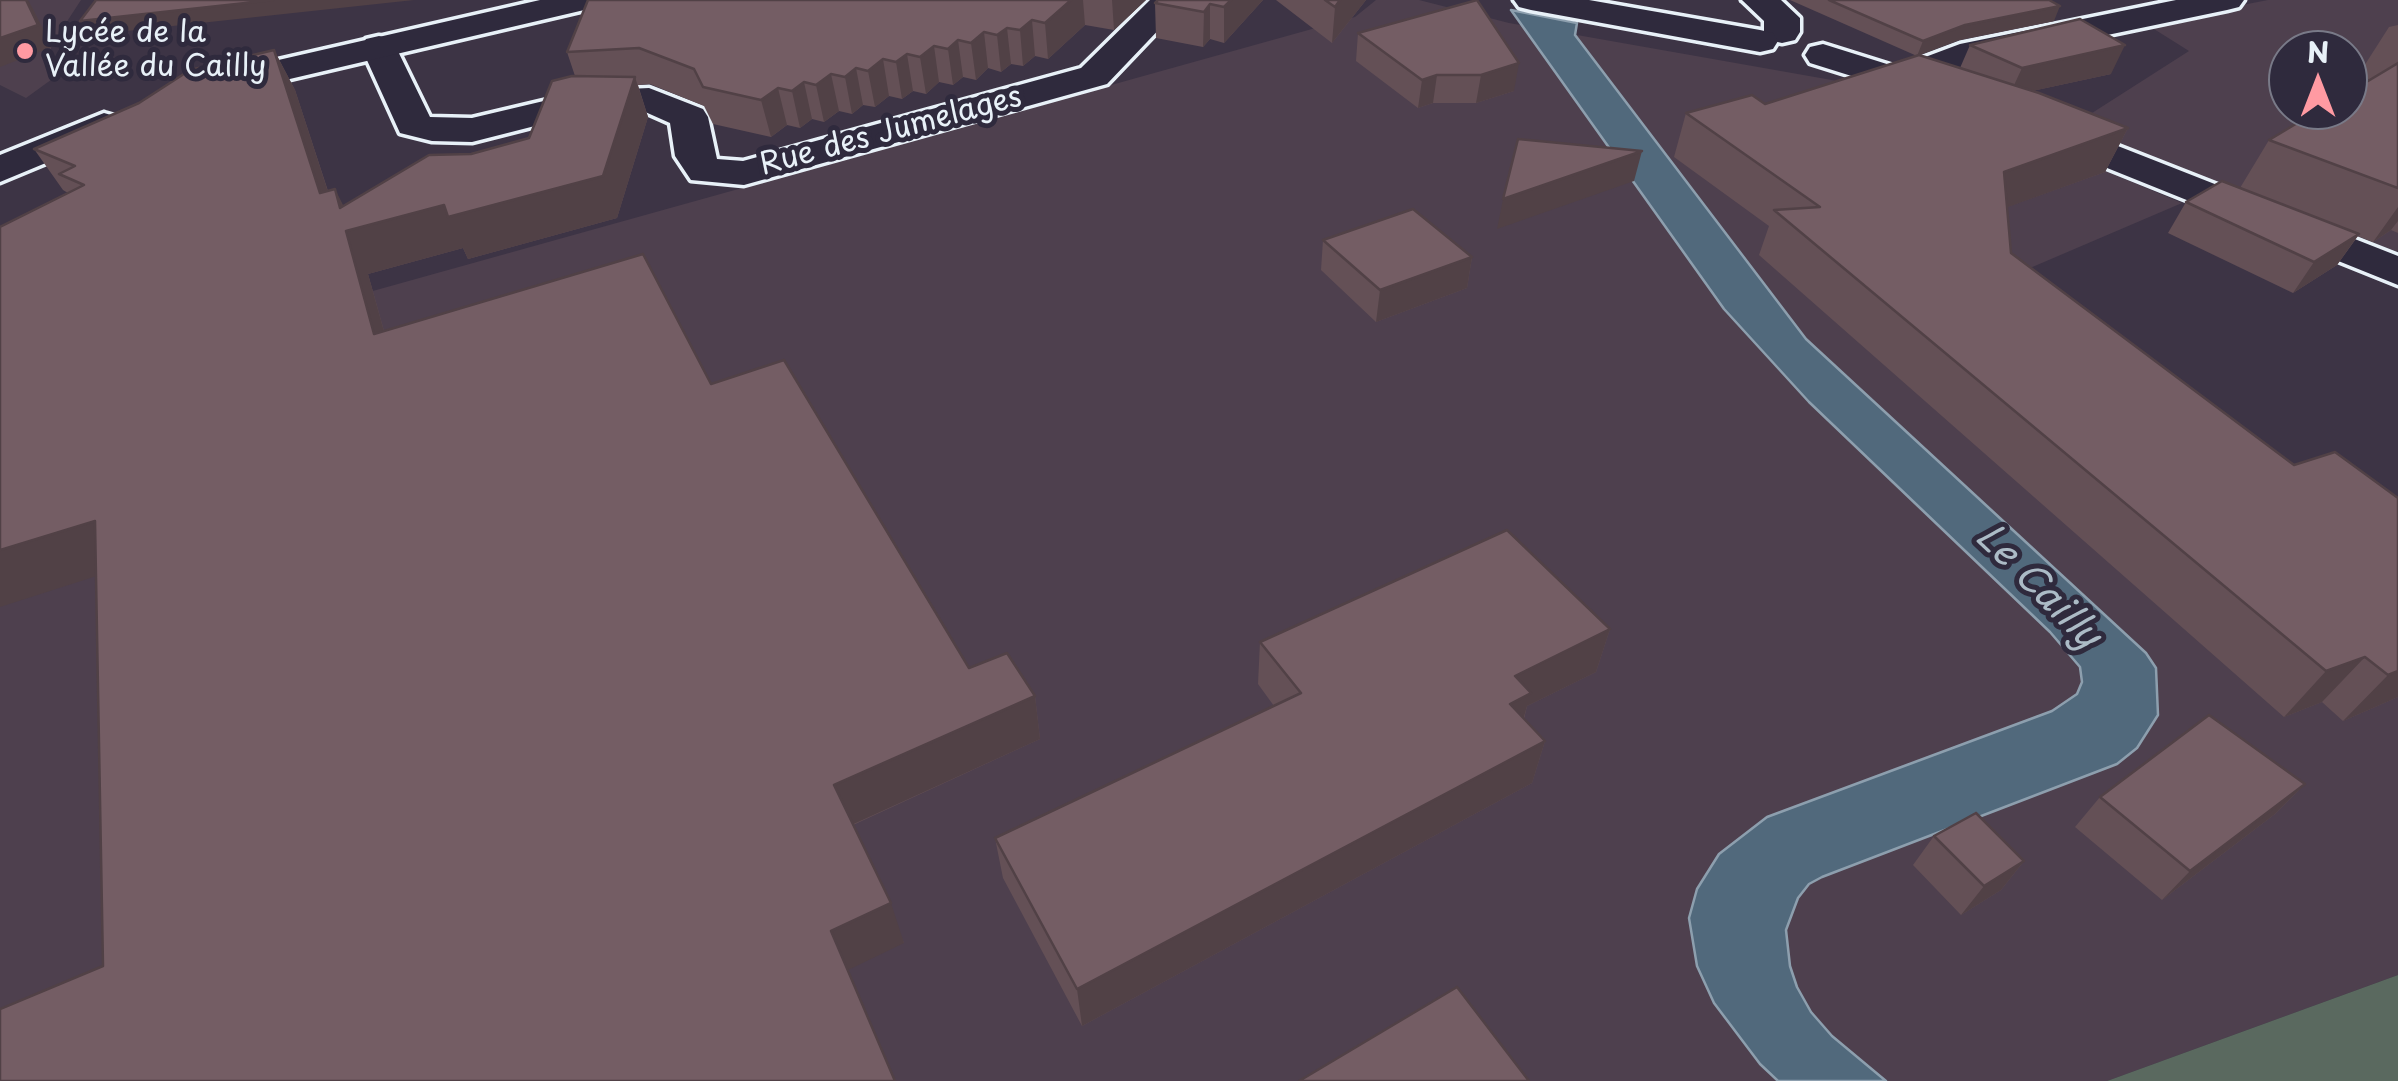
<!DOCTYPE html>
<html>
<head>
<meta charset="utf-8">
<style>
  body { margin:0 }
  #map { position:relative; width:2398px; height:1081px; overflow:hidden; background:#3d3445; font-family:"Playpen Sans",sans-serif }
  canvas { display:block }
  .north { position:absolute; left:2268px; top:30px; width:100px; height:100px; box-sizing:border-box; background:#2f2a3d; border:2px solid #797a88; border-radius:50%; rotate:0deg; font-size:28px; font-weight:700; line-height:40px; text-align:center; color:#e8f1f8 }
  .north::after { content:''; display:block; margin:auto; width:35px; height:45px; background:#ff9aa2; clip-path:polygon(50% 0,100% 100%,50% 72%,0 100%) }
</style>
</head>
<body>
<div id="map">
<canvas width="2398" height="1081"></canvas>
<div class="north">N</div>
</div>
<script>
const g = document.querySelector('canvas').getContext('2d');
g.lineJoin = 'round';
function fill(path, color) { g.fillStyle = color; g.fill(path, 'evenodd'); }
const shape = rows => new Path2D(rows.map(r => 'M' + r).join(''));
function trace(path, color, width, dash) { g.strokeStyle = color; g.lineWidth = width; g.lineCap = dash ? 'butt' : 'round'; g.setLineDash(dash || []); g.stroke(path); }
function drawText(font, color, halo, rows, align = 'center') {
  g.font = font + ' "Playpen Sans",sans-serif'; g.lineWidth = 10; g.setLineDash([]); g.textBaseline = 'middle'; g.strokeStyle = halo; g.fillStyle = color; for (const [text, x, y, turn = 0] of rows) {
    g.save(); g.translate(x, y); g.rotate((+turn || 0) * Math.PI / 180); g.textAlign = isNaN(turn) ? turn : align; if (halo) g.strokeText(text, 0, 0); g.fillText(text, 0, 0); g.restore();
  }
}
fill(shape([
  [0,0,81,0,51,46,51,56,66,69,26,98,0,85],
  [1376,0,1419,0,1509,23,1894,91,2103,170,2182,203,2009,277,2398,533,2398,975,2107,1081,0,1081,0,395,1355,17],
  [2268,0,2398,0,2398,252,2067,129,2189,51,2146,24],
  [2288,50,2348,50,2348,110,2288,110]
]), '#4e404e');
fill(shape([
  [2398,975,2398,1081,2107,1081]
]), '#5a695f');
const water = shape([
  [1511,10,1577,23,1575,35,1806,339,2146,653,2156,668,2158,715,2137,748,2117,764,1822,877,1809,884,1798,898,1786,930,1790,966,1797,987,1811,1012,1832,1036,1886,1081,1778,1081,1760,1064,1714,1003,1697,966,1689,918,1697,889,1719,854,1767,817,2052,711,2077,694,2082,682,2080,667,2050,632,1809,402,1724,309,1511,10]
]);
fill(water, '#51697c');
trace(water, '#8d9fae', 2.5);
const street = shape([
  [1150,0,1187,0,1107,84,744,185,691,180,675,156,670,123,643,111,586,113,472,142,432,141,400,133,361,47,366,39,379,36,392,39,430,117,472,118,586,91,649,88,703,109,708,117,717,159,743,161,1081,68,1150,0],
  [1742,0,1781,0,1800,18,1800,32,1795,40,1782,43,1769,40,1764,32,1764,21,1742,0],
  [2176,0,2244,0,2239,7,2227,10,1983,61,1901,90,1888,87,1882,79,1888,71,1960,44,2176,0]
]);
const secondary = shape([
  [540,0,602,0,597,7,213,97,200,94,194,86,200,78,540,0],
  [1514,0,1589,0,1760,30,1773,33,1778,41,1773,49,1760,52,1531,10,1519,7,1514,0],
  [1823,44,1957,86,1963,94,1957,102,1944,105,1810,63,1805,55,1810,47,1823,44],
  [104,113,118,117,124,125,118,133,0,182,0,155,104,113],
  [2044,117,2398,256,2398,285,2030,137,2024,129,2030,121,2044,117]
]);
trace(street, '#e8f1f8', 7);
trace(secondary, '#e8f1f8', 7);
fill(street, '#2f2a3d');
fill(secondary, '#2f2a3d');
fill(shape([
  [588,0,1146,0,1114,30,1085,25,1048,59,1035,56,1023,66,1011,64,1001,72,988,68,976,80,963,77,953,85,939,82,926,94,913,91,902,99,889,96,875,107,863,105,852,114,839,111,824,122,812,119,800,128,787,125,771,137,713,124,704,106,650,84,638,85,648,117,617,218,468,259,463,248,368,274,384,331,711,384,969,668,1035,696,1040,739,853,825,904,943,103,966,96,576,68,193,63,190,34,149,274,50,295,90,328,191,343,206,471,154,529,138,575,76,567,52],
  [1263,0,1224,43,1210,39,1203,47,1156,38,1155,3],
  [1276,0,1366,0,1332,43],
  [1477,0,1514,91,1476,103,1433,103,1418,108,1356,61,1358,33],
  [1790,0,2049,0,2054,21,1959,40,1919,55,1960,68,1970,45,2111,74,2032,91,2128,128,2105,172,2007,207,2011,253,2294,465,2398,498,2398,697,2343,721,2322,702,2284,717,1759,255,1769,226,1674,157,1686,113,1765,104,1917,56],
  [2398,25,2398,233,2391,230,2373,242,2358,236,2337,265,2293,293,2168,233,2186,202,2240,188,2269,140,2370,80,2359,74,2389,27],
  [1323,240,1472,257,1467,288,1376,322,1321,270],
  [1610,629,1596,672,1527,706,1524,719,1545,741,1532,783,1082,1026,1003,878,995,838,1274,706,1258,684,1260,642],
  [2305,784,2275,814,2162,900,2075,827,2100,797],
  [1934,836,2024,861,2001,890,1961,915,1913,865]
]), '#645056');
fill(shape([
  [26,0,28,0,33,9,52,47,0,67,0,38],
  [273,0,414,0,89,35,80,21],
  [1071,0,1083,0,1085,25,1048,59,1045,23],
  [1112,0,1146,0,1114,30],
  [1231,0,1263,0,1224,43,1224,7],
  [1340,0,1366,0,1332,43,1335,7],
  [1210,4,1210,39,1203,47,1204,12],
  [2060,6,2054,21,1959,40,1917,56,1923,41,1965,25],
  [1032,20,1035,56,1023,66,1020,30],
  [1007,28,1011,64,1001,72,997,35],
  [984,32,988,68,976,80,971,43],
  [958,40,963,77,953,85,948,49],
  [2125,45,2111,74,2009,96,2022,68],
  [934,46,939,82,926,94,920,57],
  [274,50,295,90,342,235,320,193],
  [907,54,913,91,902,99,896,62],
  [883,59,889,96,875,107,868,71],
  [1519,63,1514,91,1476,103,1481,75],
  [856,68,863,105,852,114,845,77],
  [831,74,839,111,824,122,816,85],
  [1437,75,1433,103,1418,108,1422,80],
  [635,77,648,117,617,218,468,259,463,248,368,274,397,378,374,334,335,189,355,229,444,205],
  [804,82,812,119,800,128,792,91],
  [778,88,787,125,771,137,761,100],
  [2128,128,2105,172,1983,216,2004,172],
  [1642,151,1634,181,1497,229,1503,199],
  [2398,207,2398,221,2391,230,2373,242],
  [2359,234,2337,265,2293,293,2314,262],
  [1472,257,1467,288,1376,322,1380,290],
  [95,521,131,565,0,607,0,550],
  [1610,629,1596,672,1527,706,1519,735,1499,746,1515,676],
  [2365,657,2322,702,2284,717,2326,671],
  [2398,671,2398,697,2343,721,2388,675],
  [1035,696,1040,739,847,827,834,785],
  [1545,741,1532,783,1082,1026,1077,989],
  [2305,784,2275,814,2162,900,2190,871],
  [2024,861,2001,890,1961,915,1984,886],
  [891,903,904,943,846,971,831,931]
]), '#514146');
const building = shape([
  [0,0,26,0,38,25,0,38,0,0],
  [96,0,273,0,80,21,96,0],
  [588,0,1071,0,1045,23,1032,20,1020,30,1007,28,997,35,984,32,971,43,958,40,948,49,934,46,920,57,907,54,896,62,883,59,868,71,856,68,845,77,831,74,816,85,804,82,792,91,778,88,761,100,703,87,694,69,639,48,567,52,588,0],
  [1158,0,1231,0,1224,7,1210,4,1204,12,1155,3,1158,0],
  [1325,0,1340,0,1335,7,1325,0],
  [1477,0,1519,63,1481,75,1437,75,1422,80,1358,33,1477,0],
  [1829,0,2049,0,2060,6,1965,25,1923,41,1829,0],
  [2080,19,2125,45,2022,68,1970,45,2080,19],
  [274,50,320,193,335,189,340,208,429,155,471,154,529,138,552,81,572,76,635,77,603,176,448,217,444,205,346,231,374,334,643,254,711,384,784,360,969,668,1007,653,1035,696,834,785,891,903,831,931,895,1081,0,1081,0,1009,103,966,95,521,0,550,0,227,84,185,59,174,75,166,34,149,139,103,190,70,274,50],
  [1919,55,2039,93,2128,128,2004,172,2011,253,2294,465,2335,452,2398,498,2398,671,2388,675,2365,657,2326,671,1774,210,1820,207,1686,113,1752,95,1765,104,1919,55],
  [2398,63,2398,188,2269,140,2319,110,2348,110,2348,93,2398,63],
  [1518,139,1642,151,1503,199,1518,139],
  [2222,181,2359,234,2314,262,2186,202,2222,181],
  [1413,209,1472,257,1380,290,1323,240,1413,209],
  [1507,530,1610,629,1515,676,1531,693,1510,704,1545,741,1077,989,995,838,1301,693,1260,642,1507,530],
  [2209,715,2305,784,2190,871,2100,797,2209,715],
  [1976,813,2024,861,1984,886,1934,836,1976,813],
  [1457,987,1529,1081,1299,1081,1457,987]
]);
fill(building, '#745d64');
trace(building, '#514146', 2.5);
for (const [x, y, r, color] of [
  [25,51,10,"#ff9aa2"]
]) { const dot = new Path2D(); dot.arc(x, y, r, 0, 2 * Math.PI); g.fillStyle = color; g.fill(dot); trace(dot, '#2f2a3d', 4); }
drawText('30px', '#e8f1f8', '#2f2a3d', [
  ["Lycée de la",45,34],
  ["Vallée du Cailly",45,68]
], 'left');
drawText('30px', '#e8f1f8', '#2f2a3d', [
  ["Rue des Jumelages",891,132,-15]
]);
drawText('italic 38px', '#acbbc6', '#2f2a3d', [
  ["Le Cailly",2037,587,45]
]);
</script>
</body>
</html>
